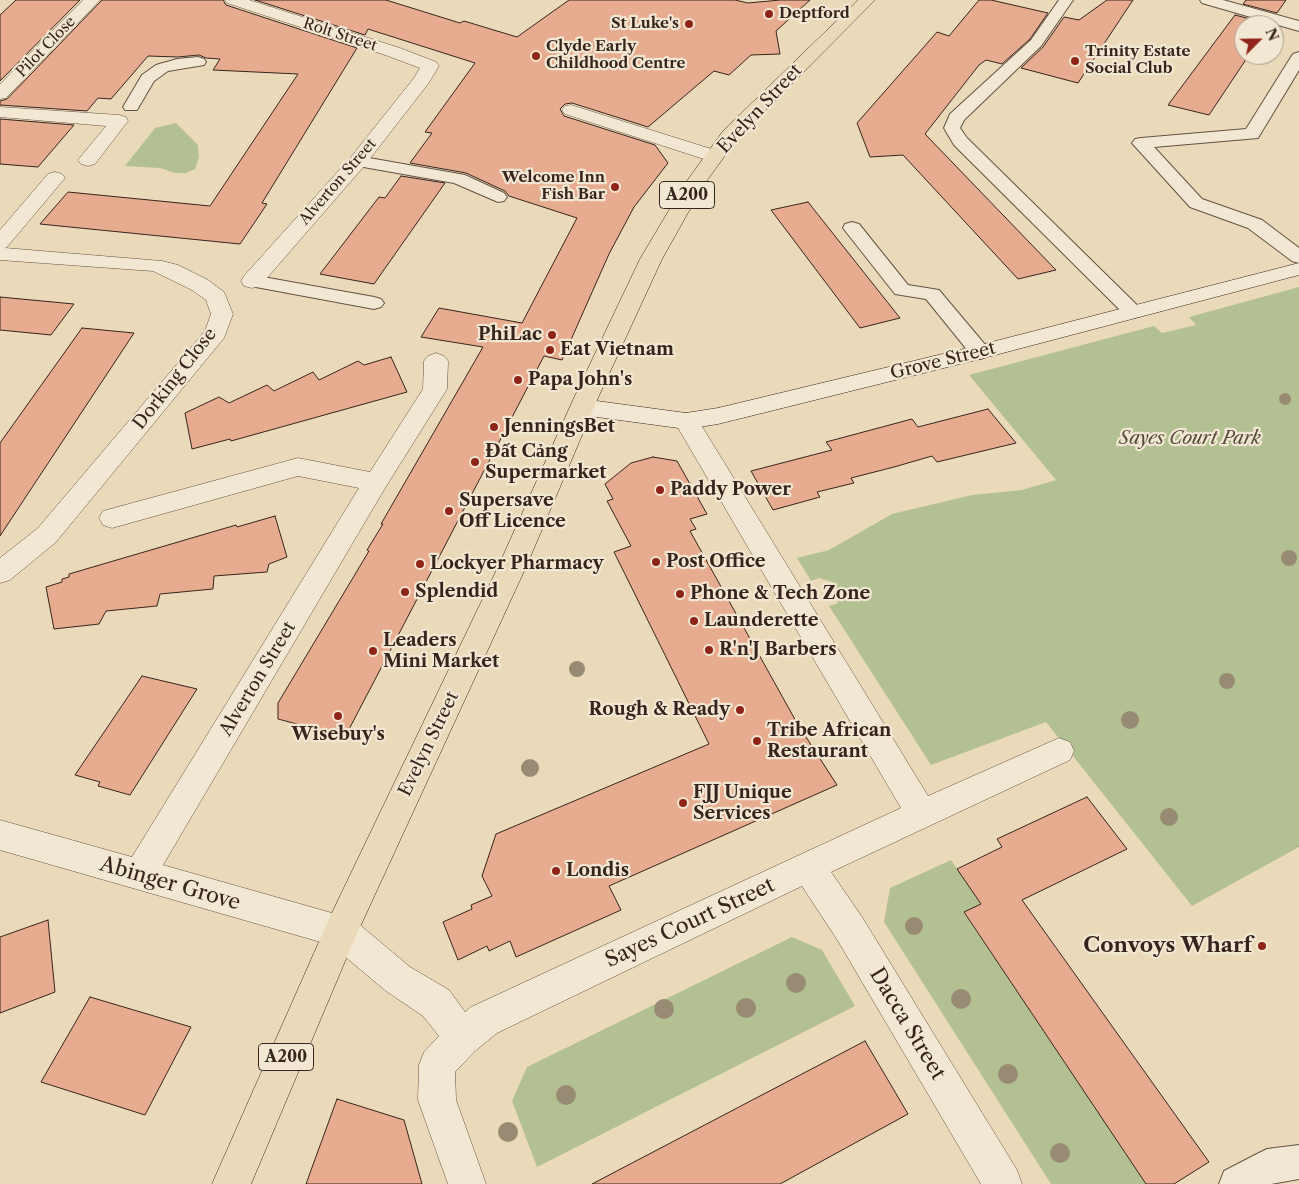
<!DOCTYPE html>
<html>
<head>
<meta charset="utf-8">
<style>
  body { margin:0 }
  #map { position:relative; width:1299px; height:1184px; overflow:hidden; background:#ebdab9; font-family:"Libre Caslon Text",serif }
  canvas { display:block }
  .north { position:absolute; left:1234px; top:15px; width:50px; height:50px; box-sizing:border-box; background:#f2e7d2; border:1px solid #a7998a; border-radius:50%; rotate:67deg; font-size:14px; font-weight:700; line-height:20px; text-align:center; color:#36241d }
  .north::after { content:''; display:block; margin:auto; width:18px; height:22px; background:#8f2418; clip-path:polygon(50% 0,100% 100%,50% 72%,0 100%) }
</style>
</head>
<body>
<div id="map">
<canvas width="1299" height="1184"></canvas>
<div class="north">N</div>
</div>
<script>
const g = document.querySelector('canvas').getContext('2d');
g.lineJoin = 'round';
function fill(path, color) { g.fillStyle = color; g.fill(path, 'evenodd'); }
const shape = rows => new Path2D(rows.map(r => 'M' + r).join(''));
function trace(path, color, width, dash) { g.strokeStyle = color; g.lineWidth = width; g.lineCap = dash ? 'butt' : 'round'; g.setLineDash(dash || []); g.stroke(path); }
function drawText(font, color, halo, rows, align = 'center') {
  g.font = font + ' "Libre Caslon Text",serif'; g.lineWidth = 4.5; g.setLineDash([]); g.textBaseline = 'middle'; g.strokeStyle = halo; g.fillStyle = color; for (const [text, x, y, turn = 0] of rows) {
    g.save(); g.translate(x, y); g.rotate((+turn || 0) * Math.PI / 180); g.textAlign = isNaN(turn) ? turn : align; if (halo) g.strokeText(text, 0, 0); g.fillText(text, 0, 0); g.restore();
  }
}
fill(shape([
  [176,123,198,145,199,157,195,169,186,173,175,173,160,168,125,166,155,128],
  [1299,287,1299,847,1192,906,1046,722,931,765,829,606,836,604,841,598,832,582,819,578,811,581,797,558,829,550,892,514,972,495,1022,490,1056,480,969,375,1154,326,1162,333,1196,325,1189,317],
  [951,860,981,904,964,913,1146,1184,1051,1184,884,922,890,888],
  [792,937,822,950,855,1006,537,1167,512,1101,527,1067]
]), '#b3c192');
const building = shape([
  [16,0,80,0,0,81,0,15,16,0],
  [102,0,223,0,226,5,357,48,262,203,267,204,240,244,40,224,68,192,210,206,298,74,213,70,220,59,206,58,199,55,178,57,148,56,111,99,98,98,87,111,0,105,0,101,7,99,102,0],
  [255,0,386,0,460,23,464,21,517,37,569,0,735,0,748,3,780,0,810,0,776,31,780,54,751,55,729,75,714,71,648,127,572,103,565,104,560,109,564,116,655,145,668,163,634,207,609,254,562,360,544,356,345,737,278,719,278,703,369,551,367,550,383,524,381,524,483,347,421,337,439,308,522,323,577,218,509,196,505,191,466,173,410,163,432,133,425,132,475,63,368,29,365,35,255,0],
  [979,0,991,0,1048,13,1030,39,1002,64,986,60,979,65,925,134,1056,270,1018,279,903,155,870,157,857,123,937,32,949,36,979,0],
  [1107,0,1133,0,1078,83,1021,68,1043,47,1064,17,1079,20,1107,0],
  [1246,0,1286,0,1277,13,1243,4,1246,0],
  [1235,15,1269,24,1244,25,1244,55,1249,55,1209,115,1168,105,1235,15],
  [0,119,74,125,38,167,0,164,0,119],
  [401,176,445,183,374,284,320,274,379,197,385,198,401,176],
  [808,202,900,318,860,328,771,210,808,202],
  [0,297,74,304,51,335,0,330,0,297],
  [82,328,134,333,0,536,0,443,82,328],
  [391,357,407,392,231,441,230,439,192,449,185,413,219,397,229,403,267,385,274,391,313,372,319,380,358,361,364,365,391,357],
  [988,409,1016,443,937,462,932,456,894,467,851,478,854,483,817,492,820,497,773,510,751,471,832,450,826,442,912,419,918,427,988,409],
  [653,457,677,461,707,514,690,519,696,529,690,531,797,723,837,785,609,886,621,910,516,957,510,941,489,951,487,946,458,960,443,922,472,909,471,905,492,896,482,876,496,834,709,744,614,552,631,546,607,501,613,499,605,484,631,463,653,457],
  [275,516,287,557,269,564,267,572,214,576,213,589,160,594,157,606,106,611,99,624,54,629,46,587,62,582,62,579,69,577,69,574,236,525,237,527,275,516],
  [142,676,197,689,130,795,98,786,100,782,75,775,142,676],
  [1087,797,1127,849,1022,900,1209,1162,1174,1184,1146,1184,964,912,981,904,957,869,1002,847,997,839,1087,797],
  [48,920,55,992,0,1013,0,937,48,920],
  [90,997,191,1027,145,1115,41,1082,90,997],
  [865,1041,908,1114,780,1184,592,1184,865,1041],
  [337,1099,404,1120,422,1184,306,1184,337,1099]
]);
fill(building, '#e7ac8f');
trace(building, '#36241d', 1);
const lane = shape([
  [1059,0,1073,0,1041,46,964,120,960,128,967,138,1140,308,1143,312,1140,316,1133,318,1126,316,954,145,944,128,950,114,1031,40,1059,0],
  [1200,0,1223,0,1299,21,1299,31,1202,3,1200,0],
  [1299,52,1299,70,1258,138,1154,147,1202,199,1262,220,1299,248,1299,263,1292,261,1248,228,1190,207,1132,143,1135,139,1141,138,1246,129,1291,57,1293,54,1299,52],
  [198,57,204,59,206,62,204,65,168,71,154,81,137,110,125,110,123,107,142,75,156,65,177,59,198,57],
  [358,156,465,175,504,193,507,197,504,201,498,202,454,183,352,165,349,161,352,157,358,156],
  [852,222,859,224,908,285,939,290,987,347,990,352,987,357,980,359,973,357,926,299,895,294,843,228,845,224,852,222],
  [252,275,374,297,381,299,384,303,381,307,374,309,245,285,242,281,245,277,252,275],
  [1299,1145,1299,1179,1271,1184,1219,1184,1224,1171,1255,1155,1267,1149,1299,1145]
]);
const street = shape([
  [83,0,100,0,6,98,0,99,0,84,83,0],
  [225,0,249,0,400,48,436,62,439,66,428,84,365,165,260,286,252,288,244,286,241,281,244,276,351,157,414,78,420,68,388,56,227,3,225,0],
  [571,105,721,152,724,156,721,160,714,162,707,160,565,114,562,110,565,106,571,105],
  [0,107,119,115,126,117,128,121,95,164,88,166,81,164,78,160,106,126,0,117,0,107],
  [55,172,62,174,65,178,7,247,5,248,162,261,178,265,208,280,224,292,233,314,224,338,56,542,10,580,0,583,0,558,38,528,205,331,211,314,206,300,192,290,153,271,0,260,0,230,48,174,55,172],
  [436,353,444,356,448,361,447,389,385,488,163,865,353,919,410,967,449,990,465,1012,471,1007,901,808,674,421,677,415,686,413,695,415,928,796,1059,738,1070,742,1074,751,1070,760,831,872,862,917,1017,1170,1022,1184,981,1184,838,941,802,886,497,1033,475,1051,455,1072,456,1100,486,1184,448,1184,418,1100,419,1065,424,1052,439,1036,423,1016,386,991,331,945,0,850,0,820,132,857,359,488,298,476,112,528,103,525,99,518,103,511,298,458,370,472,423,389,424,361,428,356,436,353]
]);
const secondary = shape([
  [1299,263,1299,275,980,359,718,424,686,429,582,415,574,413,570,407,574,401,582,399,686,413,718,408,980,345,1299,263]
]);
const primary = shape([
  [858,0,875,0,737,139,703,186,662,259,597,400,526,567,354,940,251,1184,212,1184,329,919,498,567,573,400,640,259,684,185,723,131,858,0]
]);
trace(lane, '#635244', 2);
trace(street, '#635244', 1);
trace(secondary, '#36241d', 1);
trace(primary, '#36241d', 1);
fill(lane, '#f2e7d2');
fill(street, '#f2e7d2');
fill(secondary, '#f2e7d2');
fill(primary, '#ebdab9');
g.fillStyle = '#988b73';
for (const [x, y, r] of [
  [1285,399,6],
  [1289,558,8],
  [577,669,8],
  [1227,681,8],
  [1130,720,9],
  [530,768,9],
  [1169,817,9],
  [914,926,9],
  [796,983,10],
  [961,999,10],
  [746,1008,10],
  [664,1009,10],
  [1008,1074,10],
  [566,1095,10],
  [508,1132,10],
  [1060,1153,10]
]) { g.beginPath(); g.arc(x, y, r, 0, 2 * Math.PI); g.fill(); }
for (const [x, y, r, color] of [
  [769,14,5,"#8f2418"],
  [689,24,5,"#8f2418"],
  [536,56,5,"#8f2418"],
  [1075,61,5,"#8f2418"],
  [615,187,5,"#8f2418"],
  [552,335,5,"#8f2418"],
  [550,350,5,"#8f2418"],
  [518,380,5,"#8f2418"],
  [494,427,5,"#8f2418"],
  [475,462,5,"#8f2418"],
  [660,490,5,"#8f2418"],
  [449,511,5,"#8f2418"],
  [656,562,5,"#8f2418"],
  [420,564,5,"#8f2418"],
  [405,592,5,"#8f2418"],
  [680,594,5,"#8f2418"],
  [694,621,5,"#8f2418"],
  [709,650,5,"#8f2418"],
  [373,651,5,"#8f2418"],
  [740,710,5,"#8f2418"],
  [338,716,5,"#8f2418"],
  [757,741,5,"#8f2418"],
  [683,803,5,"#8f2418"],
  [556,871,5,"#8f2418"],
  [1262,946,5,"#8f2418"]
]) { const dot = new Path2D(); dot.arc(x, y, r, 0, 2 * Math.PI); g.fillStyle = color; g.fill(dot); trace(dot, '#f2e7d2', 2); }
drawText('bold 15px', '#36241d', '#f2e7d2', [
  ["Deptford",779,14],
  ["St Luke's",679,24,"right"],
  ["Clyde Early",546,47],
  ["Childhood Centre",546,64],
  ["Trinity Estate",1085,52],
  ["Social Club",1085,69],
  ["Welcome Inn",605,178,"right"],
  ["Fish Bar",605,195,"right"]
], 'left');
drawText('15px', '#36241d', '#f2e7d2', [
  ["Rolt Street",340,35,18],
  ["Pilot Close",46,47,-46],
  ["Alverton Street",338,182,-49]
]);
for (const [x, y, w] of [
  [687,195,55],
  [286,1057,55]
]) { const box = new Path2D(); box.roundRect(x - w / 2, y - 13.5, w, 27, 4); g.fillStyle = '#f2e7d2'; g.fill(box); trace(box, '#36241d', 1); }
drawText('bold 16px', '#36241d', null, [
  ["A200",687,195],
  ["A200",286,1057]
]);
drawText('18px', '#36241d', '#f2e7d2', [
  ["Evelyn Street",760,109,-47],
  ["Grove Street",943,361,-14],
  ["Dorking Close",175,379,-52],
  ["Alverton Street",258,679,-59],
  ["Evelyn Street",429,744,-64]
]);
drawText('bold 18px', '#36241d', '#f2e7d2', [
  ["PhiLac",542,335,"right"],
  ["Eat Vietnam",560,350],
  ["Papa John's",528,380],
  ["JenningsBet",504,427],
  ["Đất Cảng",485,452],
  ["Supermarket",485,473],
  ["Paddy Power",670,490],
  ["Supersave",459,501],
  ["Off Licence",459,522],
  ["Post Office",666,562],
  ["Lockyer Pharmacy",430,564],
  ["Splendid",415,592],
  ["Phone & Tech Zone",690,594],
  ["Launderette",704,621],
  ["Leaders",383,641],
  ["Mini Market",383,662],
  ["R'n'J Barbers",719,650],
  ["Rough & Ready",730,710,"right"],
  ["Tribe African",767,731],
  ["Restaurant",767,752],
  ["Wisebuy's",338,735,"center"],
  ["FJJ Unique",693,793],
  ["Services",693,814],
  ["Londis",566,871]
], 'left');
drawText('italic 18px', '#554b3a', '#f2e7d2', [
  ["Sayes Court Park",1190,439]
]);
drawText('21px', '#36241d', '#f2e7d2', [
  ["Abinger Grove",170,884,16],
  ["Sayes Court Street",690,923,-25],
  ["Dacca Street",907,1024,59]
]);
drawText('bold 21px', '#36241d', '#f2e7d2', [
  ["Convoys Wharf",1252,946]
], 'right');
</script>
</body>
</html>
